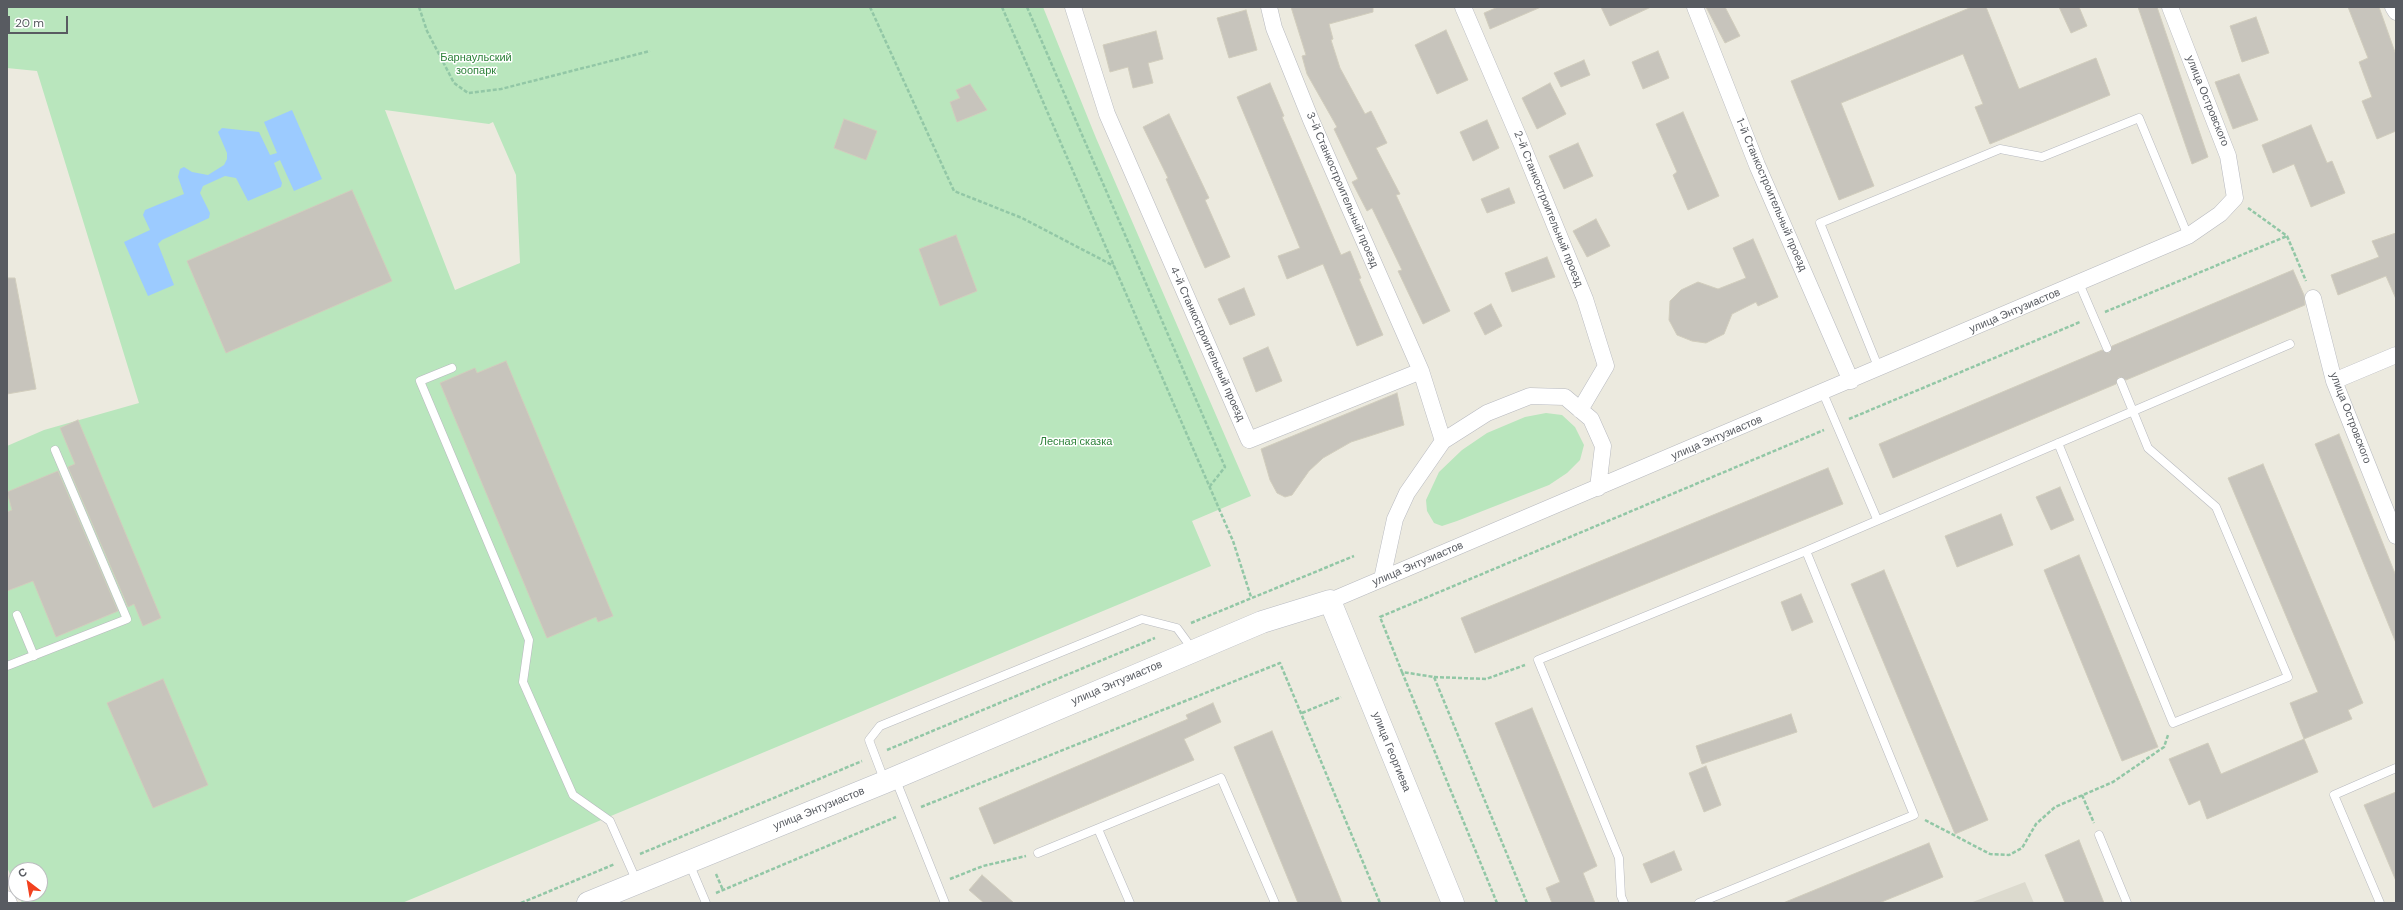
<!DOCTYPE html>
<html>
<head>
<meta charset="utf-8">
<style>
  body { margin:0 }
  #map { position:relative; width:2403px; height:910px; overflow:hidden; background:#eceadf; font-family:"DM Sans",sans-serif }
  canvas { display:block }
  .frame { position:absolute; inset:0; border:8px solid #585b61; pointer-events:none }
  .north { position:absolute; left:8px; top:862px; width:40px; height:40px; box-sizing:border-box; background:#fff; border:1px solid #bcbdc0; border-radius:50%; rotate:329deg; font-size:11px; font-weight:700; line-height:16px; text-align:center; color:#585b61 }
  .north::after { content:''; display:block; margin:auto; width:14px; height:18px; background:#f2411f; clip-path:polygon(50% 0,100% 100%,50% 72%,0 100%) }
  .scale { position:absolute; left:8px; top:16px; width:60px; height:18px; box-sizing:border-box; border:2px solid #585b61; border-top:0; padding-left:5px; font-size:12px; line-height:14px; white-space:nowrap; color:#585b61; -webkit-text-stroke:3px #fff; paint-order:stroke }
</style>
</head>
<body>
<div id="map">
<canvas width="2403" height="910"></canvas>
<div class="frame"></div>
<div class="north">С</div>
<div class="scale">20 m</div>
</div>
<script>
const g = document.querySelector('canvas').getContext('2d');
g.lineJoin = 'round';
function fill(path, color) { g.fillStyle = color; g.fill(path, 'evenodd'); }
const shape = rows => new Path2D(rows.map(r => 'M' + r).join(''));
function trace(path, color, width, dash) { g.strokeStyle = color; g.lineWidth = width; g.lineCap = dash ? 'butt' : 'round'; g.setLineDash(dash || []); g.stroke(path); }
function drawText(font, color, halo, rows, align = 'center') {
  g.font = font + ' "DM Sans",sans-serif'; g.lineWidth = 3; g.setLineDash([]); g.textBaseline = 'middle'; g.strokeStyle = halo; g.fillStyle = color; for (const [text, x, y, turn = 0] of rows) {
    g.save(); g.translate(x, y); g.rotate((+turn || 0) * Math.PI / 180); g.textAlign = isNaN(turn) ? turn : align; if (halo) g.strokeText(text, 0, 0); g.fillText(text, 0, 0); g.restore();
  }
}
fill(shape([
  [2025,882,2034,903,1970,903]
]), '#dcdace');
fill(shape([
  [7,7,1043,7,1096,138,1251,496,1192,521,1211,566,402,903,22,903,18,894,40,894,40,870,16,870,16,889,7,867,7,446,44,430,139,403,37,71,7,68],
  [385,110,489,124,493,122,516,175,520,263,455,290],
  [1546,413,1562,415,1575,427,1584,445,1580,460,1567,473,1549,485,1457,521,1442,526,1434,523,1427,511,1426,500,1439,472,1462,450,1487,433,1525,417]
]), '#b9e6bd');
fill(shape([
  [292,110,322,179,294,191,280,160,274,163,282,183,281,187,248,201,236,178,225,176,203,186,200,193,210,213,209,218,162,240,158,244,174,285,148,296,124,242,150,230,143,215,145,210,184,194,178,177,180,169,184,167,192,172,208,175,224,165,227,159,227,153,218,132,222,128,259,132,270,155,277,153,264,122]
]), '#9ccbff');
const building = shape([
  [1291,7,1373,7,1373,12,1329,24,1333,39,1331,40,1340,68,1365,114,1371,111,1387,143,1376,148,1400,194,1396,195,1450,311,1423,324,1398,271,1402,270,1372,208,1367,211,1352,182,1358,179,1334,129,1337,127,1307,74,1302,56,1306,55,1291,7],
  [1498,7,1541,7,1490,29,1484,13,1498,7],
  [1601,7,1651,7,1610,26,1601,7],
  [1706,7,1725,7,1740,36,1725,43,1706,7],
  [1972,7,1986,7,2019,89,2096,58,2110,95,1990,144,1975,107,1983,104,1963,54,1841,103,1874,186,1839,200,1791,81,1972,7],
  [2059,7,2079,7,2087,26,2071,33,2059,7],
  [2138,7,2157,7,2208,157,2192,164,2138,7],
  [2348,7,2379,7,2396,55,2396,131,2377,139,2362,101,2372,97,2359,62,2368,58,2348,7],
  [1246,10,1257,50,1229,58,1217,18,1246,10],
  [2256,17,2269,53,2242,62,2230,26,2256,17],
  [1446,30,1468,80,1437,94,1415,45,1446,30],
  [1156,31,1163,59,1148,63,1153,83,1133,88,1128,67,1110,72,1103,45,1156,31],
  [1658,51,1669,78,1643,89,1632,62,1658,51],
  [1584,60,1590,75,1561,87,1554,73,1584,60],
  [2239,74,2258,120,2233,129,2215,82,2239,74],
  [1270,83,1284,116,1282,117,1341,255,1350,251,1361,278,1359,279,1383,335,1357,346,1323,264,1287,279,1278,256,1300,248,1237,97,1270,83],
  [1550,83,1566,114,1537,129,1522,98,1550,83],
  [970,84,987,110,957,122,950,102,960,98,956,90,970,84],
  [1683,112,1719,196,1688,210,1673,175,1677,172,1656,124,1683,112],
  [1169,114,1209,198,1205,200,1230,257,1205,268,1166,179,1168,178,1143,127,1169,114],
  [844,119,877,131,866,160,834,148,844,119],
  [1487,120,1499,148,1473,161,1460,132,1487,120],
  [2311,125,2327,163,2332,161,2345,193,2311,207,2294,164,2273,173,2262,145,2311,125],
  [1578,143,1593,176,1564,189,1549,156,1578,143],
  [1509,188,1515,203,1487,213,1481,199,1509,188],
  [352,190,392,281,226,353,187,261,352,190],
  [1596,219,1610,246,1587,257,1573,231,1596,219],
  [2396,233,2396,299,2386,276,2338,295,2331,275,2379,257,2372,241,2396,233],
  [956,235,977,291,940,306,919,249,956,235],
  [1753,239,1778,297,1758,306,1756,302,1732,314,1724,334,1706,343,1692,341,1677,335,1669,320,1670,301,1681,290,1698,282,1718,289,1746,278,1733,248,1753,239],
  [1547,257,1555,277,1512,292,1505,273,1547,257],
  [2293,270,2304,295,2305,305,2126,380,2119,377,2116,384,1893,478,1879,444,2102,350,2109,353,2112,346,2293,270],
  [7,278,15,278,36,389,7,394,7,278],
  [1244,288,1255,315,1230,325,1218,299,1244,288],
  [1491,304,1502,326,1485,335,1474,313,1491,304],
  [1268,347,1282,381,1256,392,1243,358,1268,347],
  [506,361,613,616,598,622,596,617,547,638,440,383,475,368,477,373,506,361],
  [1397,393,1404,425,1351,442,1323,458,1309,471,1292,495,1285,497,1277,493,1270,480,1261,449,1397,393],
  [78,420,161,618,143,626,134,604,128,607,68,467,75,464,60,428,78,420],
  [2339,434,2396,576,2396,643,2315,444,2339,434],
  [2263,464,2363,703,2348,710,2352,719,2304,739,2290,703,2318,692,2228,478,2263,464],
  [1828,468,1843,504,1475,653,1461,618,1828,468],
  [58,471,118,611,56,637,33,581,7,591,7,512,12,510,7,492,58,471],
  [2060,487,2074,520,2051,530,2036,497,2060,487],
  [2001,514,2013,545,1957,567,1945,536,2001,514],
  [2079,555,2158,747,2122,761,2044,570,2079,555],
  [1884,570,1988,820,1955,834,1851,584,1884,570],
  [1801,594,1813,622,1792,631,1781,602,1801,594],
  [163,679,208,785,153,808,107,703,163,679],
  [1213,703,1221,722,1184,739,1194,760,994,844,979,808,1188,719,1186,715,1213,703],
  [1532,708,1597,866,1583,873,1595,903,1552,903,1546,888,1560,882,1495,723,1532,708],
  [1791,714,1797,732,1702,764,1696,746,1791,714],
  [1272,731,1342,903,1298,903,1234,747,1272,731],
  [2304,739,2318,772,2207,819,2200,800,2189,805,2169,759,2208,743,2221,774,2304,739],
  [1706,766,1721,805,1704,812,1689,773,1706,766],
  [2396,792,2396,881,2364,805,2396,792],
  [2079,840,2104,903,2065,903,2045,855,2079,840],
  [1929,843,1943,877,1879,903,1783,903,1929,843],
  [1674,851,1682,870,1651,883,1643,864,1674,851],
  [982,875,1014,903,984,903,969,890,982,875]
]);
fill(building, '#c7c4bc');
trace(building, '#d1cdbd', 1);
const lane = shape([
  [2079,283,2107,348],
  [452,368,420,381,529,640,523,682,573,795,610,821,637,882],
  [1879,369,1820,223,2000,149,2042,157,2139,118,2188,236],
  [1823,393,1877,519],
  [2058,443,2173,723,2288,677,2216,507,2148,448,2121,382],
  [1806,551,2290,344],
  [17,615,34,656],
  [7,666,127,619,55,450],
  [895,778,945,903],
  [885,782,869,740,880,726,1142,619,1177,628,1193,650],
  [1098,829,1130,903],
  [2099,835,2127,903],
  [1038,853,1221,778,1275,903],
  [689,863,706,903],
  [1624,903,1621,896,1619,858,1538,660,1806,551,1914,815,1699,903],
  [2380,903,2334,795,2396,768]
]);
const street = shape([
  [1073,7,1107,114,1249,440,1421,371,1443,441],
  [1269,7,1274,28,1311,120,1421,371],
  [1463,7,1520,140,1585,299,1606,366,1580,410],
  [1695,7,1757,165,1851,381],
  [2393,7,2396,12],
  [2313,298,2334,381,2396,536],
  [2334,381,2396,355],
  [1382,579,1395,519,1407,493,1443,441,1487,413,1530,396,1565,397,1591,419,1603,446,1598,488],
  [1330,601,2188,236,2220,214,2235,198,2228,156,2170,7],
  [7,899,9,903]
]);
const secondary = shape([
  [588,903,885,782,1262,622,1330,601,1453,903]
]);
trace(lane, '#b7b9bf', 9);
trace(street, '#b7b9bf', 17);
trace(secondary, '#b8bbc2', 23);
trace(shape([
  [419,7,427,31,454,83,468,93,501,89,650,51],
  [870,7,954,191,1022,218,1114,266],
  [1002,7,1233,541,1251,597],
  [1027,7,1225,467,1210,486],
  [2248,208,2287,236,2306,281],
  [2105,312,2287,236],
  [1849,419,2080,322],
  [1191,623,1354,556],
  [1402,672,1497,903],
  [1434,677,1486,679,1525,665],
  [1302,713,1341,697],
  [887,750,1155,638],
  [2082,795,2094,823],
  [921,807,1280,663,1380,903],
  [1925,820,1990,854,2009,855,2022,848,2036,824,2055,807,2113,782,2164,747,2168,735],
  [640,854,862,761],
  [716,874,723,890],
  [950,879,983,866,1026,856],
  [716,893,896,817],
  [521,903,615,864],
  [1527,903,1434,677,1402,672,1380,617,1824,430]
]), '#92c7a6', 2.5, [4, 2]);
trace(lane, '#fff', 8);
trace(street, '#fff', 16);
trace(secondary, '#fff', 22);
drawText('11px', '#2e823a', '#fff', [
  ["Барнаульский",476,58],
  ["зоопарк",476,71],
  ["Лесная сказка",1076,442]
]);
drawText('11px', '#585b61', '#fff', [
  ["улица Островского",2207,101,68],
  ["3-й Станкостроительный проезд",1342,190,67],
  ["1-й Станкостроительный проезд",1771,195,67],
  ["2-й Станкостроительный проезд",1548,209,68],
  ["улица Энтузиастов",2015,311,-23],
  ["4-й Станкостроительный проезд",1207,344,66],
  ["улица Островского",2350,418,69],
  ["улица Энтузиастов",1717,438,-23],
  ["улица Энтузиастов",1418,564,-23],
  ["улица Энтузиастов",1117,683,-23],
  ["улица Георгиева",1391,752,68],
  ["улица Энтузиастов",819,809,-22]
]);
</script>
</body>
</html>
